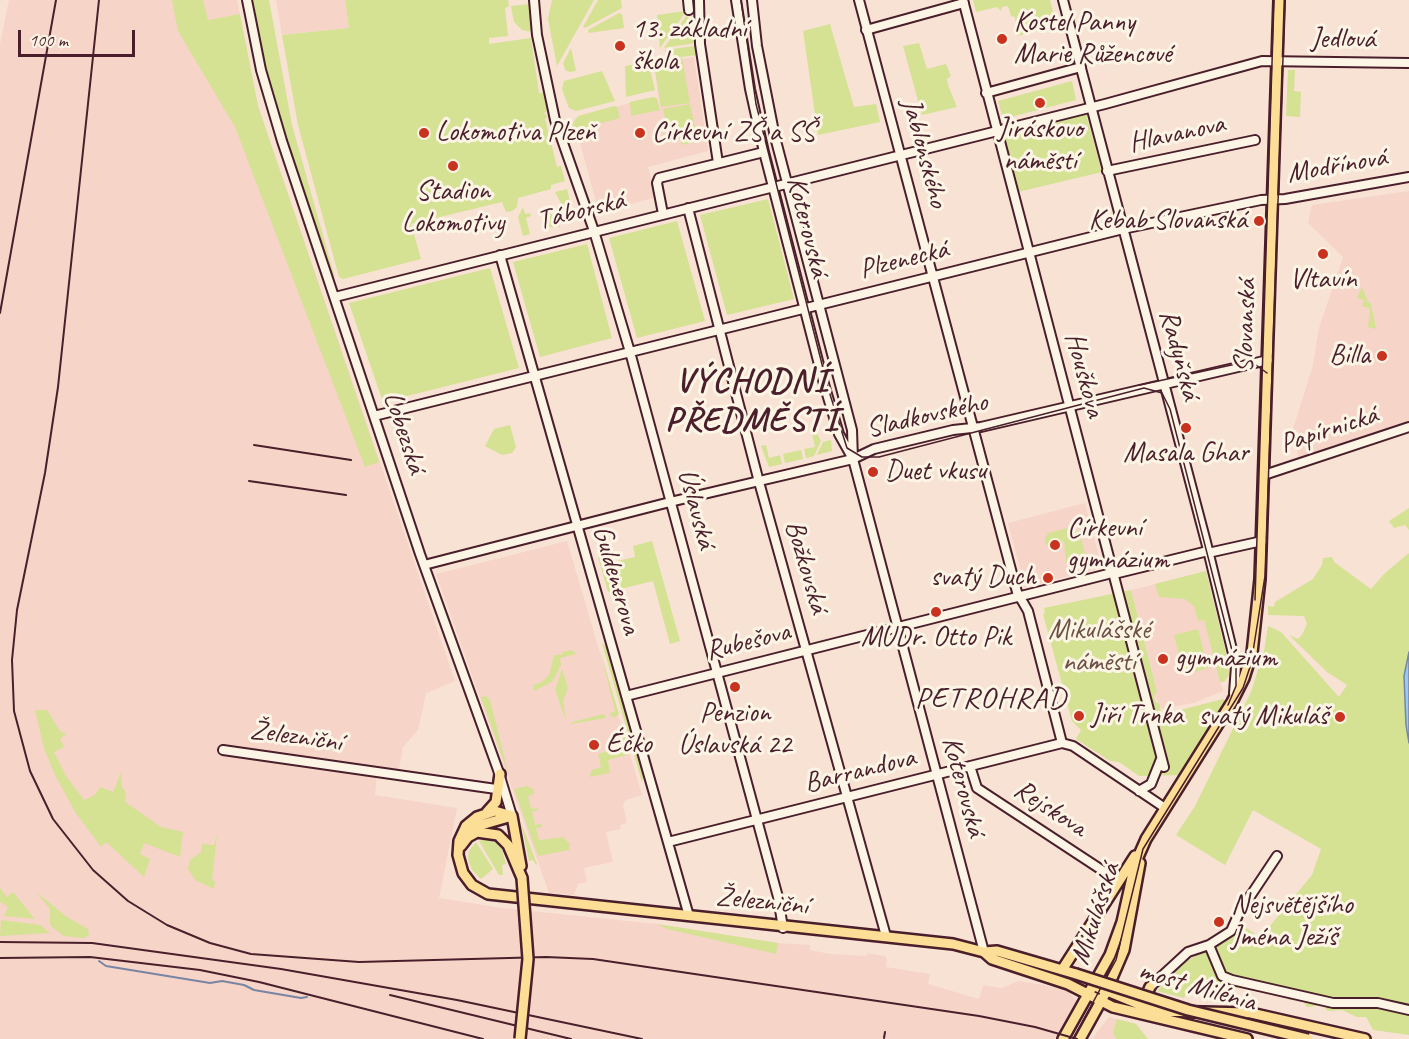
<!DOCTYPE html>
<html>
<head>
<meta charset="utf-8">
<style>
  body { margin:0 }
  #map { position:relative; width:1409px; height:1039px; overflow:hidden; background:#f8e2d4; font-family:Caveat,sans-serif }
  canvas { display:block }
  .scale { position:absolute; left:18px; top:30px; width:117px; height:27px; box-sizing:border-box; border:3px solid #4a1f2b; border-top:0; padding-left:8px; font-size:18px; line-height:21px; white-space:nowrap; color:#4a1f2b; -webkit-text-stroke:4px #fcf5e5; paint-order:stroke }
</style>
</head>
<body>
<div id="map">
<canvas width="1409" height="1039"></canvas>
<div class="scale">100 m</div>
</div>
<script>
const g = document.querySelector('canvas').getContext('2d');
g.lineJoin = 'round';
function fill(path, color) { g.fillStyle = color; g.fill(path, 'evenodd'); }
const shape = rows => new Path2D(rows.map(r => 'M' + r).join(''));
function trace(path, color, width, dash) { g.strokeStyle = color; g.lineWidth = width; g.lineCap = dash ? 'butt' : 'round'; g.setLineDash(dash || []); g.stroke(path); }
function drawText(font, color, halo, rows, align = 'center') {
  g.font = font + ' Caveat,sans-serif'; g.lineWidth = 6; g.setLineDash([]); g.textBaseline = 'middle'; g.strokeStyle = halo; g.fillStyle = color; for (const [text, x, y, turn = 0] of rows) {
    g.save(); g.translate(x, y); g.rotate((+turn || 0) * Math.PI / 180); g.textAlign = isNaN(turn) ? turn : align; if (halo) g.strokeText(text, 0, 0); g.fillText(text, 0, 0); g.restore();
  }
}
fill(shape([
  [9,0,237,0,258,106,455,681,426,693,418,730,403,747,398,775,377,772,375,795,457,808,439,898,502,908,657,924,778,943,810,945,810,950,830,954,867,956,867,953,885,956,887,959,886,967,930,974,928,984,979,999,983,985,1002,988,1018,981,1044,985,1068,991,1076,1000,1063,1030,1092,1039,1109,1017,1136,1024,1148,1039,0,1039,0,44],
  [276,0,345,0,349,28,282,35],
  [694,57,708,151,648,167,656,197,599,213,579,139,575,138,572,125,575,118,648,98,660,110,654,63],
  [1409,191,1409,430,1300,466,1293,429,1313,365,1319,328,1343,257,1308,223,1312,205],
  [1085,503,1102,568,1025,587,1008,523],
  [567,541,642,795,626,800,623,805,627,823,620,825,621,829,606,832,613,862,584,868,587,882,578,884,574,895,549,893,436,574],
  [1192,575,1223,691,1193,703,1162,709,1154,695,1157,690,1131,590]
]), '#f6d5c8');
fill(shape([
  [172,0,203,0,208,20,240,14,258,106,379,462,365,467,235,127,178,31],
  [251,0,269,0,292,125,335,278,329,271,271,99,251,14],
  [345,0,508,0,509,6,505,8,508,36,489,38,489,44,531,38,539,93,543,93,547,111,544,113,548,117,545,118,557,167,561,166,565,181,551,185,551,189,518,198,517,207,512,211,506,212,502,202,411,224,421,259,343,279,339,277,298,125,282,35,349,28],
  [552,0,594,0,557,66,548,19],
  [598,0,621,0,622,8,585,28,583,27],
  [973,0,1050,0,1054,16,1033,21,1036,31,1017,36,1015,17,1011,16,1008,6,1002,7,1001,11,997,7,976,12],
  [530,4,533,32,522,30,514,22,511,6],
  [685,11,685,13,660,48,657,15],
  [619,13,622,14,624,28,589,33,588,30],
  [686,16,693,21,695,43,664,48],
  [830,24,854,107,876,104,880,122,818,135,803,31],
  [919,43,927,69,946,64,951,76,947,79,948,85,957,107,922,115,903,46],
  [695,46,697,55,666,59,665,50],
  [571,48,576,71,570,72,565,70,563,63],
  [682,58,690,103,661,107,654,63],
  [648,62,655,90,626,97,625,66],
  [1288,70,1295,70,1294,91,1301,92,1300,117,1286,116],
  [602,71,615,101,576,111,569,108,562,89,564,81],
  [1072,81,1076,100,1003,119,998,101],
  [653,97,657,98,660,110,631,116,630,102],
  [690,104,698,141,682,145,679,137,670,139,663,109],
  [614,106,617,107,620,118,591,126,592,134,575,138,572,125,578,116],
  [1086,114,1102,172,1018,192,1004,136],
  [567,189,571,206,564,209,555,192],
  [768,199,794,299,727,315,700,215],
  [523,207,525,214,530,213,531,216,526,218,530,234,523,236,518,217],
  [546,207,560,225,560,227,549,227],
  [677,221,705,321,637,338,609,238],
  [587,244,612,338,540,357,513,262],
  [490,268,519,368,383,402,349,303],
  [1362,287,1368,302,1371,304,1376,329,1368,327,1370,308,1362,306,1364,300,1357,298],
  [510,425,516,447,512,453,502,455,485,446,494,429],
  [816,432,821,441,814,456,806,458,804,449,815,447,812,433],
  [831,440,832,451,817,455,823,442],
  [766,445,769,458,780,455,782,464,769,467,761,446],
  [801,450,803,459,785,463,783,454],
  [1409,508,1409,530,1405,525,1394,528,1389,521],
  [1068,528,1070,533,1079,531,1085,554,1084,558,1079,559,1078,556,1066,563,1064,541,1046,545,1045,540,1048,533],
  [652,541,680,641,670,644,653,581,608,592,598,557,611,556,613,562,635,557,633,546],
  [1409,553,1409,652,1404,677,1406,725,1409,743,1409,1035,1373,1030,1366,1017,1357,1017,1342,1010,1328,1011,1322,1005,1307,1007,1302,1000,1289,1000,1282,995,1231,987,1212,989,1201,984,1191,986,1184,998,1157,991,1185,962,1234,934,1240,923,1260,938,1312,875,1321,849,1253,810,1225,865,1176,835,1195,806,1251,692,1264,651,1268,626,1281,632,1339,697,1347,685,1327,672,1289,635,1298,639,1302,635,1307,624,1304,616,1268,615,1268,606,1274,607,1275,602,1313,579,1322,565,1323,558,1332,557,1334,562,1371,589,1385,573],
  [1206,571,1228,661,1229,675,1224,682,1220,682,1204,620,1198,621,1194,606,1185,599,1159,597,1155,584],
  [1131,590,1157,691,1154,696,1156,702,1160,704,1161,715,1223,699,1226,702,1181,775,1139,776,1119,762,1110,761,1076,739,1081,730,1072,721,1043,614,1045,613,1044,608],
  [1198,629,1208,668,1184,675,1174,635],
  [602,643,607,647,609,652,644,775,642,782],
  [572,650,576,654,560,658,561,665,553,681,534,691,533,685,542,682,549,675,554,655,562,655,562,652],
  [600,650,619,714,614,718,609,714,615,711],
  [562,669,568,688,563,701,566,721,555,690],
  [486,696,490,700,509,776,481,697],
  [35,710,47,710,60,731,66,734,60,739,64,747,54,752,66,776,84,800,95,795,100,787,113,792,121,773,122,787,126,792,125,802,161,827,183,832,180,857,144,843,140,854,150,859,144,877,106,842,101,847,75,812,55,775,44,748],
  [604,714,606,718,571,724,572,722],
  [625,735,630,754,608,760,610,773,589,777,592,770,601,767,598,754,616,749,615,737],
  [527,786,533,789,534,794,528,796,531,809,537,808,538,810,532,812,535,825,541,824,542,827,536,828,539,840,563,837,570,844,569,850,538,856,514,789],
  [521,822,537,864,536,865,533,860,529,861],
  [217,835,212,880,215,881,214,889,195,880,188,869,190,860,201,852,202,844,214,845],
  [485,839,496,843,502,850,506,864,502,865,503,875,499,875,479,841],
  [476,842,493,869,481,879,472,870,468,859,469,851],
  [0,888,7,897,13,892,35,919,4,916,8,907,0,902],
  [36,892,67,917,88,929,89,935,84,938,64,936,53,928,50,924,50,909],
  [1,920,40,925,50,933,0,936],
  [657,924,778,943,776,954,667,929],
  [1117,1019,1136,1024,1148,1039,1116,1039,1113,1032]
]), '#d5e193');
const water = shape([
  [1409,652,1409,743,1406,725,1404,676,1409,652]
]);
fill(water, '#96c9f3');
trace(water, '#7885a3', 1.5);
trace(shape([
  [99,961,106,966,210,983,222,981,244,985,254,990,301,998,307,997]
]), '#7885a3', 2);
const minor = shape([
  [247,0,261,70,282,141,420,554,498,770,512,816],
  [534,0,537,35,555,120,594,231,630,352,778,897,783,928],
  [688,0,689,10],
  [699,0,700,44,718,163],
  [736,0,750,89,764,152,824,384,839,434,853,459],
  [752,0,757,46,775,137,852,430,853,459,984,952],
  [859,0,1017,592,1028,611,1062,743],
  [963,0,1164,767],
  [1063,0,1206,542,1236,666,1234,693],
  [866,30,964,3],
  [986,93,1081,67],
  [1107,171,1255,140],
  [688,208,759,482,886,936],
  [663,214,657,183,659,178,764,152],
  [500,255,689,916],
  [335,297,1105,104,1262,61,1409,63],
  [374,416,1123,229,1261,200,1285,199,1409,177],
  [1264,475,1409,427],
  [1208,553,1262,541],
  [424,565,670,502,853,459,874,449,953,430,981,427,1268,360],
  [1114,574,1208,551],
  [626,696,1108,574,1112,568],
  [223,750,503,790],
  [970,766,977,788,1117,880],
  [1139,791,1151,784,1161,759],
  [668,842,1062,743,1073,746,1165,808],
  [1209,945,1222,976,1232,980,1333,1003,1378,1003,1409,1010],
  [1150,987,1188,952,1209,945,1231,931,1239,913,1277,856]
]);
const major = shape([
  [487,812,496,802,500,774],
  [512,816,495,811,477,817,466,826,459,841,458,855,463,873,472,885,488,894,953,944,984,952,997,951,1076,974],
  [512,816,521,866],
  [470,831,481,825,512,816],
  [461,846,468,837,477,832,498,835,508,845,522,878],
  [984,952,992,959,1068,984,1113,1007,1247,1039],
  [1062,970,1135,856],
  [1095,986,1156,1011,1251,1013,1365,1039],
  [1148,1004,1146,996,1150,987],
  [1063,1039,1110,955,1122,922,1135,864,1146,839,1232,702,1244,678,1252,653,1260,579,1279,0],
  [1080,1039,1106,992,1124,950,1140,863]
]);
trace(minor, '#4a1f2b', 12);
trace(major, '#4a1f2b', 14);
trace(minor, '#fcf5e5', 8);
trace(major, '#fdde96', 9);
trace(shape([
  [741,0,756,104,828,388,847,448,862,457,879,457,1144,388,1162,393,1170,409,1236,666,1236,686,1228,705],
  [1140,385,1236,364,1256,365,1267,373],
  [1255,600,1274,0],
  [1073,1039,1116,960,1143,849,1243,688,1251,664,1265,576,1285,0]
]), '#4a1f2b', 1.5);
trace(shape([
  [99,0,58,387,45,473,17,610,12,660,14,711,30,771,53,819,93,870,128,901,167,925,210,943,251,954,359,962,546,957,593,959,979,1016,1035,1027,1077,1039],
  [0,313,56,0],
  [254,445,351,460],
  [249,481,346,495],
  [0,942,92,943,281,969,457,1000,642,1039],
  [0,958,90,957,200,970,259,982,483,1039],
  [390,995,571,1039],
  [884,1038,885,1032]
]), '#4a1f2b', 2);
const majorBridge = shape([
  [1076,974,1188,1010,1308,1039],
  [520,1039,528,959,522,878]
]);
trace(majorBridge, '#4a1f2b', 14, []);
trace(majorBridge, '#fdde96', 9);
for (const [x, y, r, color] of [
  [1002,39,6,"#c8321e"],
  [620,46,6,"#c8321e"],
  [1040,103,6,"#c8321e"],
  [424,133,6,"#c8321e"],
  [640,133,6,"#c8321e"],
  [453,166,6,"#c8321e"],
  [1259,221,6,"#c8321e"],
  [1323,254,6,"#c8321e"],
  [1382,356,6,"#c8321e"],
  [1186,428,6,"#c8321e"],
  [873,472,6,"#c8321e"],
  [1055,545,6,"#c8321e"],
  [1048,578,6,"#c8321e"],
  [936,612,6,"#c8321e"],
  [1163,659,6,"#c8321e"],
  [735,687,6,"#c8321e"],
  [1079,716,6,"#c8321e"],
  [1340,717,6,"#c8321e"],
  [594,745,6,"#c8321e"],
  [1219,922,6,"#c8321e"]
]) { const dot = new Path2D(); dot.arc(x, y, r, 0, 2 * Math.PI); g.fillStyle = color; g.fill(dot); trace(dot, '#fcf5e5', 2); }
drawText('28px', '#4a1f2b', '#fcf5e5', [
  ["Kostel Panny",1014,23],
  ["Marie Růžencové",1014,55],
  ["13. základní",632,30],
  ["škola",632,62],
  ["Jiráskovo",1040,130,"center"],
  ["náměstí",1040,162,"center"],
  ["Lokomotiva Plzeň",436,133],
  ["Církevní ZŠ a SŠ",652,133],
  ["Stadion",453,192,"center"],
  ["Lokomotivy",453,224,"center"],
  ["Kebab Slovanská",1247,221,"right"],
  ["Vltavín",1323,280,"center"],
  ["Billa",1370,356,"right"],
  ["Masala Ghar",1186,454,"center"],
  ["Duet vkusu",885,472],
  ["Církevní",1067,529],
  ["gymnázium",1067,561],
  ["svatý Duch",1036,578,"right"],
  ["MUDr. Otto Pik",936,638,"center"],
  ["gymnázium",1175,659],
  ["Penzion",735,714,"center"],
  ["Úslavská 22",735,746,"center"],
  ["Jiří Trnka",1091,716],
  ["svatý Mikuláš",1328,717,"right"],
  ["Éčko",606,745],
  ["Nejsvětějšího",1231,906],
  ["Jména Ježíš",1231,938]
], 'left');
drawText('28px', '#4a1f2b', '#fcf5e5', [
  ["Jedlová",1343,40],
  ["Hlavanova",1177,134,-12],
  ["Jablonského",924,153,75],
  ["Modřínová",1337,166,-10],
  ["Táborská",581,211,-14],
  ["Koterovská",807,227,76],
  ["Plzenecká",904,260,-14],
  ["Slovanská",1246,326,-88],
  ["Radyňská",1179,355,75],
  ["Houškova",1084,375,75],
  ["Sladkovského",927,416,-13],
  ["Papírnická",1329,430,-18],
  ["Lobezská",404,433,72],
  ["Úslavská",696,509,75],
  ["Božkovská",806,567,74],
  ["Guldenerova",616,580,74],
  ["Rubešova",748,642,-14],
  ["Železniční",296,737,8],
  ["Barrandova",860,771,-14],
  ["Koterovská",963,787,75],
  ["Rejskova",1050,809,33],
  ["Železniční",762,902,6],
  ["Mikulášská",1096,914,-72],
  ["most Milénia",1197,987,16]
]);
drawText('28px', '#6d5045', '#fcf5e5', [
  ["Mikulášské",1099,631],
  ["náměstí",1099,663]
]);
g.letterSpacing = '1.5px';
drawText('30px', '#4a1f2b', '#fcf5e5', [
  ["PETROHRAD",991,699]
]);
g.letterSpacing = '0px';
g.letterSpacing = '1.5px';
drawText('bold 34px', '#4a1f2b', '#fcf5e5', [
  ["VÝCHODNÍ",752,382],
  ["PŘEDMĚSTÍ",752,421]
]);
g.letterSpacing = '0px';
</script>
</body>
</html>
